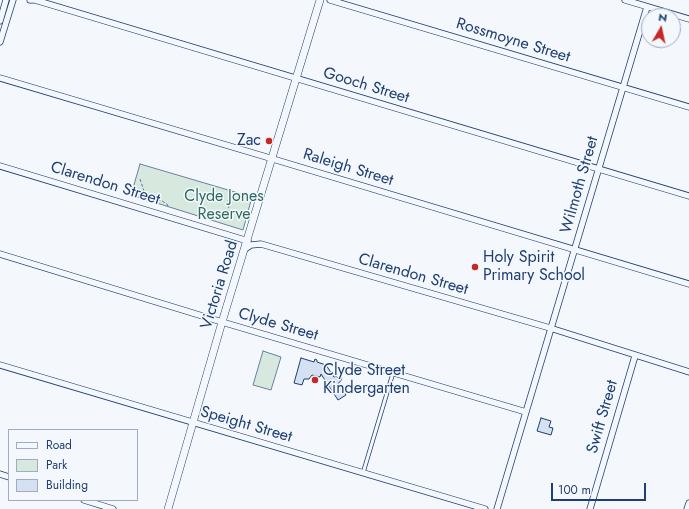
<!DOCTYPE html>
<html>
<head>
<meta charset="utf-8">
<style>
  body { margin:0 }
  #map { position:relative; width:689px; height:509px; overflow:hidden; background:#f4f7fb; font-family:Jost,sans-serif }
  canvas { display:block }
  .legend { position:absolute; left:8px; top:429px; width:130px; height:72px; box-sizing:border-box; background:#f4f7fb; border:1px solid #9eadc5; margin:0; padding:5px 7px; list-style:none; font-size:12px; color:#1d3f73 }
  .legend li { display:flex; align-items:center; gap:8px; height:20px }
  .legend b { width:20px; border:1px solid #9eadc5 }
  .north { position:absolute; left:641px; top:8px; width:40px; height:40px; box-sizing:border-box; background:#f4f7fb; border:1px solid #9eadc5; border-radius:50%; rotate:9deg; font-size:11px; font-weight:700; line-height:16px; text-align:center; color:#1d3f73 }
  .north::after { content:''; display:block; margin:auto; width:14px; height:18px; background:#c62828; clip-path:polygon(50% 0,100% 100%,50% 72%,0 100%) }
  .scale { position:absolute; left:551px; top:483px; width:95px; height:18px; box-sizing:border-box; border:2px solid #1d3f73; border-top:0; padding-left:5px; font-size:12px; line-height:14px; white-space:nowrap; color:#1d3f73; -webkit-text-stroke:3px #f4f7fb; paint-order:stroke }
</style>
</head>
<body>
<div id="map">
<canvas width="689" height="509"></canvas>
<ul class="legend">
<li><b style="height:5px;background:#f4f7fb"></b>Road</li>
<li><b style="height:11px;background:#d7e8df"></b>Park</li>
<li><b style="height:11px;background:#d5e0f0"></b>Building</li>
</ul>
<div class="north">N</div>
<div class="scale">100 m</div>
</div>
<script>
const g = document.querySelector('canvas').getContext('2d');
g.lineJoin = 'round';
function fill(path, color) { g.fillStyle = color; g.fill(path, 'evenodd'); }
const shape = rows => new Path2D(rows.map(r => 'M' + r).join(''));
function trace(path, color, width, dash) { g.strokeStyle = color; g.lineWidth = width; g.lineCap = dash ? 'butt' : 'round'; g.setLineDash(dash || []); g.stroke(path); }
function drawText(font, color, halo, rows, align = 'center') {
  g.font = font + ' Jost,sans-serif'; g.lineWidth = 3; g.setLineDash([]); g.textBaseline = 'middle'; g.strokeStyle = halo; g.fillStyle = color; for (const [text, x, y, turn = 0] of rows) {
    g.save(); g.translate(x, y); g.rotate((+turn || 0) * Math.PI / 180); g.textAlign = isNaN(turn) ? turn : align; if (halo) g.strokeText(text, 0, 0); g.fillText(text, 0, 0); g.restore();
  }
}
const green = shape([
  [140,164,252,197,243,230,131,195,140,164],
  [263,351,281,357,271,390,253,385,263,351]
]);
fill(green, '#d7e8df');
trace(green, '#687fa3', 1);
const building = shape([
  [301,358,314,362,315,359,317,360,317,362,326,365,334,377,336,376,338,378,340,376,342,379,338,384,346,395,338,400,321,374,320,377,312,375,309,379,304,379,302,385,294,383,301,358],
  [541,418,551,421,549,427,553,428,551,435,537,431,541,418]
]);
fill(building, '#d5e0f0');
trace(building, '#1d3f73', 1);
const service = shape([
  [363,473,393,373]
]);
const minor = shape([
  [30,0,35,0,689,196],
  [330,0,689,107],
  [625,0,689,19],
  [0,21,6,0],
  [0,42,13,0],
  [0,78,263,156,689,284],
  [0,166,248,241],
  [245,249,251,245,261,244,550,328,689,372],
  [0,254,222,322,526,412],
  [0,365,485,509],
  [0,474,9,477],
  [84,500,113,509],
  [497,509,647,7],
  [590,509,635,356],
  [687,509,689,503]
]);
const tertiary = shape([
  [168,509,222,322,320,0]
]);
trace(service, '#1d3f73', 4.5);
trace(minor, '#1d3f73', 7);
trace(tertiary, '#1d3f73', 8);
trace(shape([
  [140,179,145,194,149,198,162,201,167,204,169,208],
  [228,200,229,211],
  [203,210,206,214,223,214,230,212,233,212,245,218],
  [205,218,206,214]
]), '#5e769c', 1, [3, 2]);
trace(service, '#f4f7fb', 3);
trace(minor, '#f4f7fb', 5.5);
trace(tertiary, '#f4f7fb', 7);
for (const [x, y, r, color] of [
  [269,141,4,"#c62828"],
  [475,267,4,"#c62828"],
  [315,380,4,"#c62828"]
]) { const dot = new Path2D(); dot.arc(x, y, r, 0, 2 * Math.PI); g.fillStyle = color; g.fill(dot); trace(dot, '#f4f7fb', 1.5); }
drawText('16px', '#1d3f73', '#f4f7fb', [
  ["Rossmoyne Street",513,41,17],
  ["Gooch Street",366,86,17],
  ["Raleigh Street",348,168,17],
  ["Clarendon Street",105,184,17],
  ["Wilmoth Street",580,185,-74],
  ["Clarendon Street",413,275,16],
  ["Victoria Road",220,285,-73],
  ["Clyde Street",278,325,16],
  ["Swift Street",603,417,-74],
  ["Speight Street",246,425,16]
]);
drawText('16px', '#1d3f73', '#f4f7fb', [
  ["Zac",261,141,"right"],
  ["Holy Spirit",483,258],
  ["Primary School",483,276],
  ["Clyde Street",323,371],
  ["Kindergarten",323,389]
], 'left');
drawText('16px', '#2c6c60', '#f4f7fb', [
  ["Clyde Jones",224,197],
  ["Reserve",224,215]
]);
</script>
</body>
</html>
